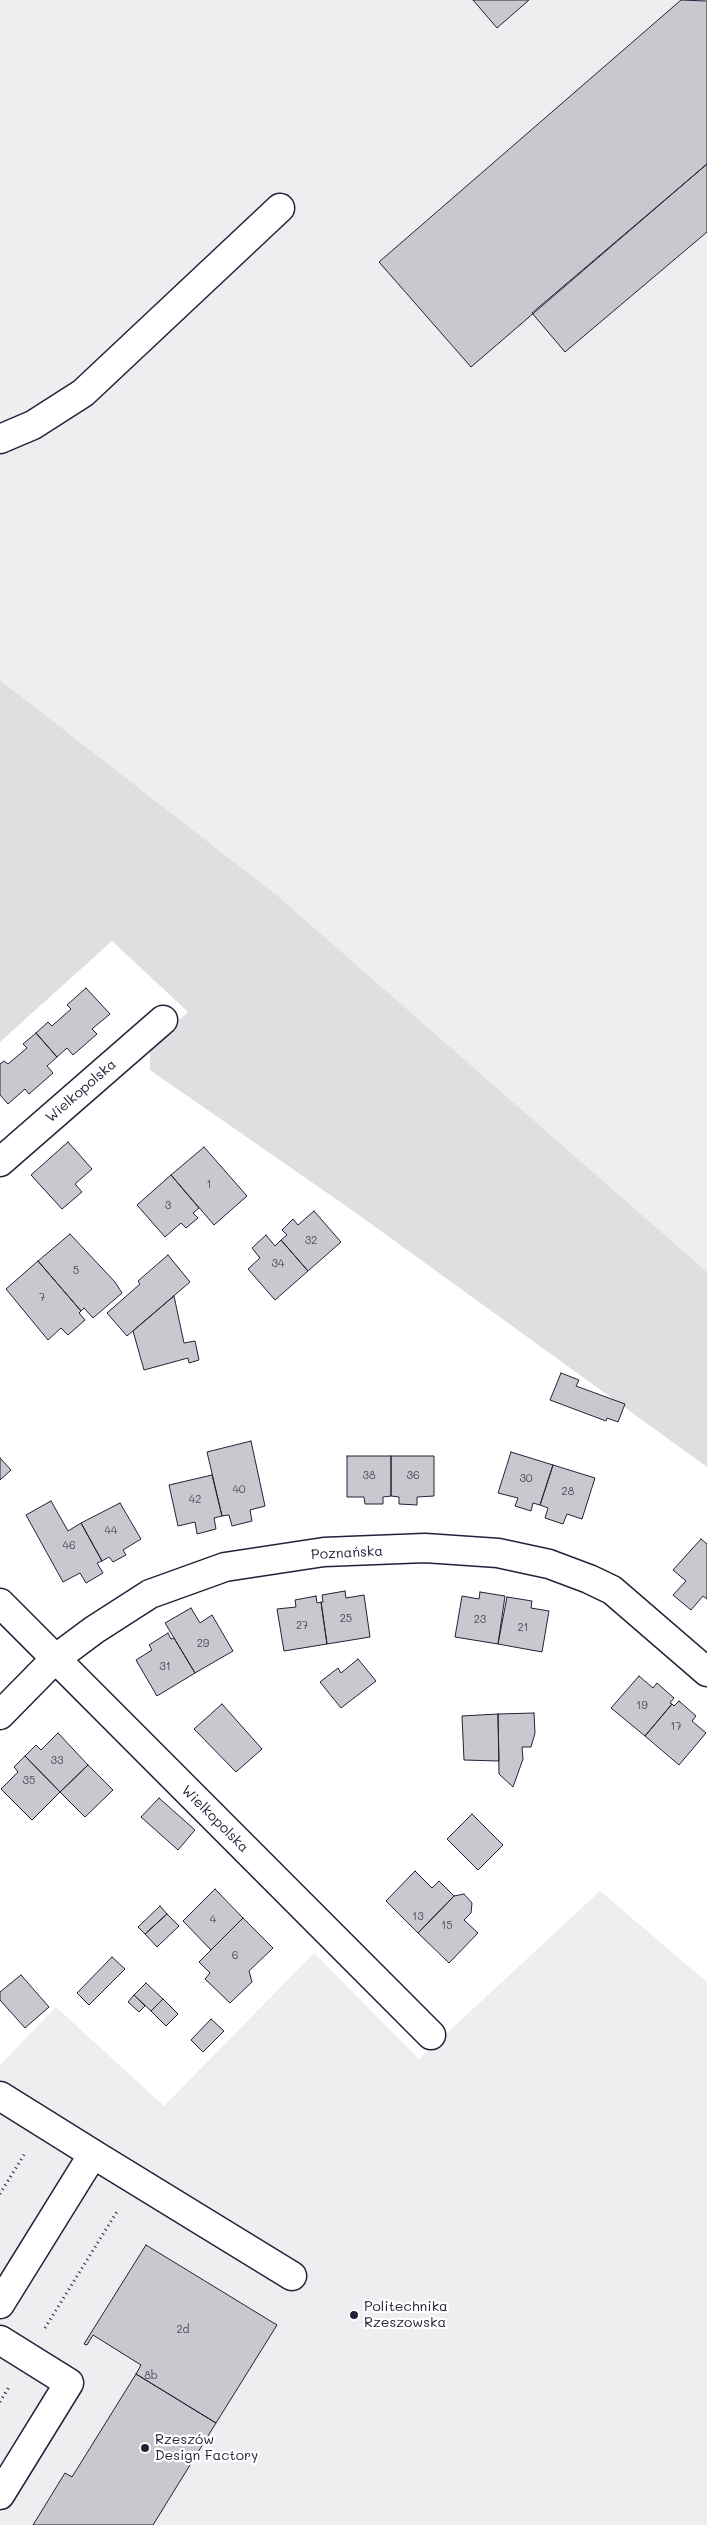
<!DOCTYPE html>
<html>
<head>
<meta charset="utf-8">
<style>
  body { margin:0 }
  canvas { display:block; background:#fff }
</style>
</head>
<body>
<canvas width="707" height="2525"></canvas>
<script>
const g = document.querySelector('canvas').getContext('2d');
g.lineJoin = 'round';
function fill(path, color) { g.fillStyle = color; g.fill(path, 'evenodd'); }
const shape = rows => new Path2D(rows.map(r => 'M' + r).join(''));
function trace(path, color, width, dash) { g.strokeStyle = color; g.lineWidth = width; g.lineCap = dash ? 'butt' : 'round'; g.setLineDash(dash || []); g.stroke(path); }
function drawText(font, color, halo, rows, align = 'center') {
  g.font = font + ' Mali,sans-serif'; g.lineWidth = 4.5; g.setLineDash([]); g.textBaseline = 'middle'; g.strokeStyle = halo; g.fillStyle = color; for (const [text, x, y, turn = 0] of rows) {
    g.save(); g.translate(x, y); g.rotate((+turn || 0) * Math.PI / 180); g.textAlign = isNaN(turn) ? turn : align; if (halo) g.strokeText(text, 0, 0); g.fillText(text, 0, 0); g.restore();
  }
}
fill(shape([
  [0,0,707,0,707,1272,279,897,0,680],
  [600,1891,707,1982,707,2525,0,2525,0,2065,56,2007,164,2106,314,1953,419,2059]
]), '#eeeef1');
fill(shape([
  [0,680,279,897,707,1272,707,1467,356,1213,150,1070,150,1046,188,1012,112,941,0,1042]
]), '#dfdfe2');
const building = shape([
  [473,0,529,0,497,28,473,0],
  [681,0,707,1,707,164,471,367,379,262,681,0],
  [707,164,707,232,565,352,532,313,707,164],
  [86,988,110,1014,92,1029,97,1034,73,1055,67,1048,57,1057,36,1033,48,1022,52,1026,71,1009,67,1005,86,988],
  [36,1033,57,1057,47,1066,53,1073,29,1094,25,1089,8,1104,0,1095,0,1064,4,1061,8,1064,27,1048,23,1044,36,1033],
  [68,1142,92,1169,75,1184,82,1192,62,1209,31,1175,68,1142],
  [204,1147,247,1196,214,1225,171,1175,204,1147],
  [171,1175,199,1208,193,1213,198,1218,186,1228,181,1223,165,1237,137,1205,171,1175],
  [314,1211,341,1242,308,1271,281,1240,287,1235,282,1230,293,1219,298,1225,314,1211],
  [70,1234,115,1282,122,1293,93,1318,84,1308,81,1311,38,1261,70,1234],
  [266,1235,275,1246,281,1240,308,1271,275,1300,248,1269,260,1258,252,1248,266,1235],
  [168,1255,190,1282,127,1336,107,1313,140,1284,138,1281,168,1255],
  [38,1261,81,1311,79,1313,85,1320,68,1335,61,1328,48,1340,6,1289,38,1261],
  [174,1296,184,1343,195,1341,199,1360,189,1363,188,1358,144,1370,133,1331,174,1296],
  [561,1373,579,1380,576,1386,625,1404,618,1422,607,1418,606,1421,550,1400,561,1373],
  [251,1441,265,1506,250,1510,252,1521,232,1526,229,1515,222,1516,207,1452,251,1441],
  [511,1452,553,1465,540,1505,533,1503,531,1511,515,1506,518,1498,498,1493,511,1452],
  [347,1456,391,1456,391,1496,383,1497,383,1504,365,1504,364,1497,347,1497,347,1456],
  [391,1456,434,1456,434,1496,417,1497,417,1505,399,1504,399,1497,391,1496,391,1456],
  [0,1458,11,1470,0,1480,0,1458],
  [553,1465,595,1478,582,1519,567,1514,563,1524,545,1518,548,1508,540,1505,553,1465],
  [212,1475,222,1516,214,1518,216,1529,197,1534,195,1522,178,1526,169,1485,212,1475],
  [51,1501,68,1531,81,1523,102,1561,97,1563,103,1573,86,1583,80,1573,63,1582,26,1515,51,1501],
  [120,1503,141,1539,123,1550,126,1555,113,1562,109,1557,102,1561,81,1523,120,1503],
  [701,1539,707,1544,707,1599,703,1596,691,1610,673,1595,686,1581,673,1570,701,1539],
  [345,1591,346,1598,364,1595,370,1637,327,1644,321,1602,323,1602,322,1595,345,1591],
  [480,1592,505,1596,498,1644,455,1637,462,1596,479,1599,480,1592],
  [316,1596,317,1603,321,1602,327,1644,284,1651,277,1609,296,1607,295,1600,316,1596],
  [507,1597,532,1601,531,1608,549,1611,542,1652,498,1644,507,1597],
  [191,1608,200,1623,212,1615,233,1651,195,1673,165,1623,191,1608],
  [168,1633,171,1639,174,1638,195,1673,157,1696,136,1660,152,1650,149,1645,168,1633],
  [358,1659,376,1681,341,1708,320,1682,338,1668,341,1673,358,1659],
  [639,1676,653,1688,657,1683,674,1698,670,1703,672,1704,645,1736,611,1708,639,1676],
  [679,1701,696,1716,692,1721,706,1733,679,1765,645,1736,672,1704,674,1706,679,1701],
  [222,1704,262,1749,236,1772,194,1729,222,1704],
  [534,1713,535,1733,531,1747,522,1747,523,1759,513,1787,499,1774,498,1714,534,1713],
  [498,1714,499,1761,464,1760,462,1716,498,1714],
  [58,1733,88,1765,60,1792,25,1756,36,1745,41,1750,58,1733],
  [25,1756,60,1792,32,1820,1,1789,18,1772,14,1767,25,1756],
  [88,1765,113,1790,85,1817,60,1792,88,1765],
  [159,1798,195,1830,178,1850,141,1817,159,1798],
  [472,1814,503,1845,478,1870,447,1839,472,1814],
  [415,1871,432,1888,439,1881,454,1896,418,1933,386,1901,415,1871],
  [215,1889,243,1918,211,1950,183,1921,215,1889],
  [464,1894,472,1903,471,1913,464,1920,478,1933,449,1963,418,1933,454,1896,464,1894],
  [160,1906,167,1914,145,1934,138,1927,160,1906],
  [167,1914,179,1926,157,1947,145,1934,167,1914],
  [243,1918,273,1948,249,1971,252,1982,230,2003,205,1979,210,1973,199,1962,243,1918],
  [112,1957,125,1969,89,2005,77,1993,112,1957],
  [21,1975,49,2007,25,2028,0,2000,0,1992,21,1975],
  [146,1983,163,1999,151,2011,134,1995,146,1983],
  [134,1995,145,2006,139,2012,128,2002,134,1995],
  [163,1999,178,2014,166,2026,151,2011,163,1999],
  [211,2019,224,2031,203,2052,191,2040,211,2019],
  [146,2245,277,2325,216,2423,136,2374,141,2365,93,2335,87,2345,84,2344,146,2245],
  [136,2374,216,2423,153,2525,33,2525,65,2473,72,2477,136,2374]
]);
fill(building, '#c8c8cf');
trace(building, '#22223b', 1);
const minor = shape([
  [0,439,33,425,83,393,280,208],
  [0,1162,163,1020],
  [0,1603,431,2035],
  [0,1715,55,1659,94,1630,150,1594,225,1567,324,1552,425,1548,498,1553,549,1564,589,1579,612,1590,707,1672],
  [0,2096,93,2154],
  [0,2304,93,2154,292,2276],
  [0,2340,69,2383,0,2495]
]);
trace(minor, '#22223b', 31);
trace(shape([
  [0,2194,25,2153],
  [45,2328,118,2210],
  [0,2402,9,2387]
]), '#22223b', 3, [1, 4]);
trace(minor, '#fff', 28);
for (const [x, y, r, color] of [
  [354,2315,5,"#22223b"],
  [145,2448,5,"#22223b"]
]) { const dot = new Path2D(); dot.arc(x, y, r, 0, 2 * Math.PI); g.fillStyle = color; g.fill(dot); trace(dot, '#fff', 2); }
drawText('11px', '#4c4c60', null, [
  ["1",209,1185],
  ["3",168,1206],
  ["32",311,1241],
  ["34",278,1264],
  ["5",76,1271],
  ["7",42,1298],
  ["38",369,1476],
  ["36",413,1476],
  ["30",526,1479],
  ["40",239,1490],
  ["28",568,1492],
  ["42",195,1500],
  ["44",111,1531],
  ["46",69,1546],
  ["25",346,1619],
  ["23",480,1620],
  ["27",302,1626],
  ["21",523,1628],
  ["29",203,1644],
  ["31",165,1667],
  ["19",642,1706],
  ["17",676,1727],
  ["33",57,1761],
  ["35",29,1781],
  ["13",418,1917],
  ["4",213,1920],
  ["15",447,1926],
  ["6",235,1956],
  ["2d",183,2330],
  ["8b",151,2376]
]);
drawText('14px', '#22223b', '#fff', [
  ["Wielkopolska",81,1091,-41],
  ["Poznańska",347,1553,-3],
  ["Wielkopolska",215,1819,45]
]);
drawText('14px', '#22223b', '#fff', [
  ["Politechnika",364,2307],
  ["Rzeszowska",364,2323],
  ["Rzeszów",155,2440],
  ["Design Factory",155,2456]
], 'left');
</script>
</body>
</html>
